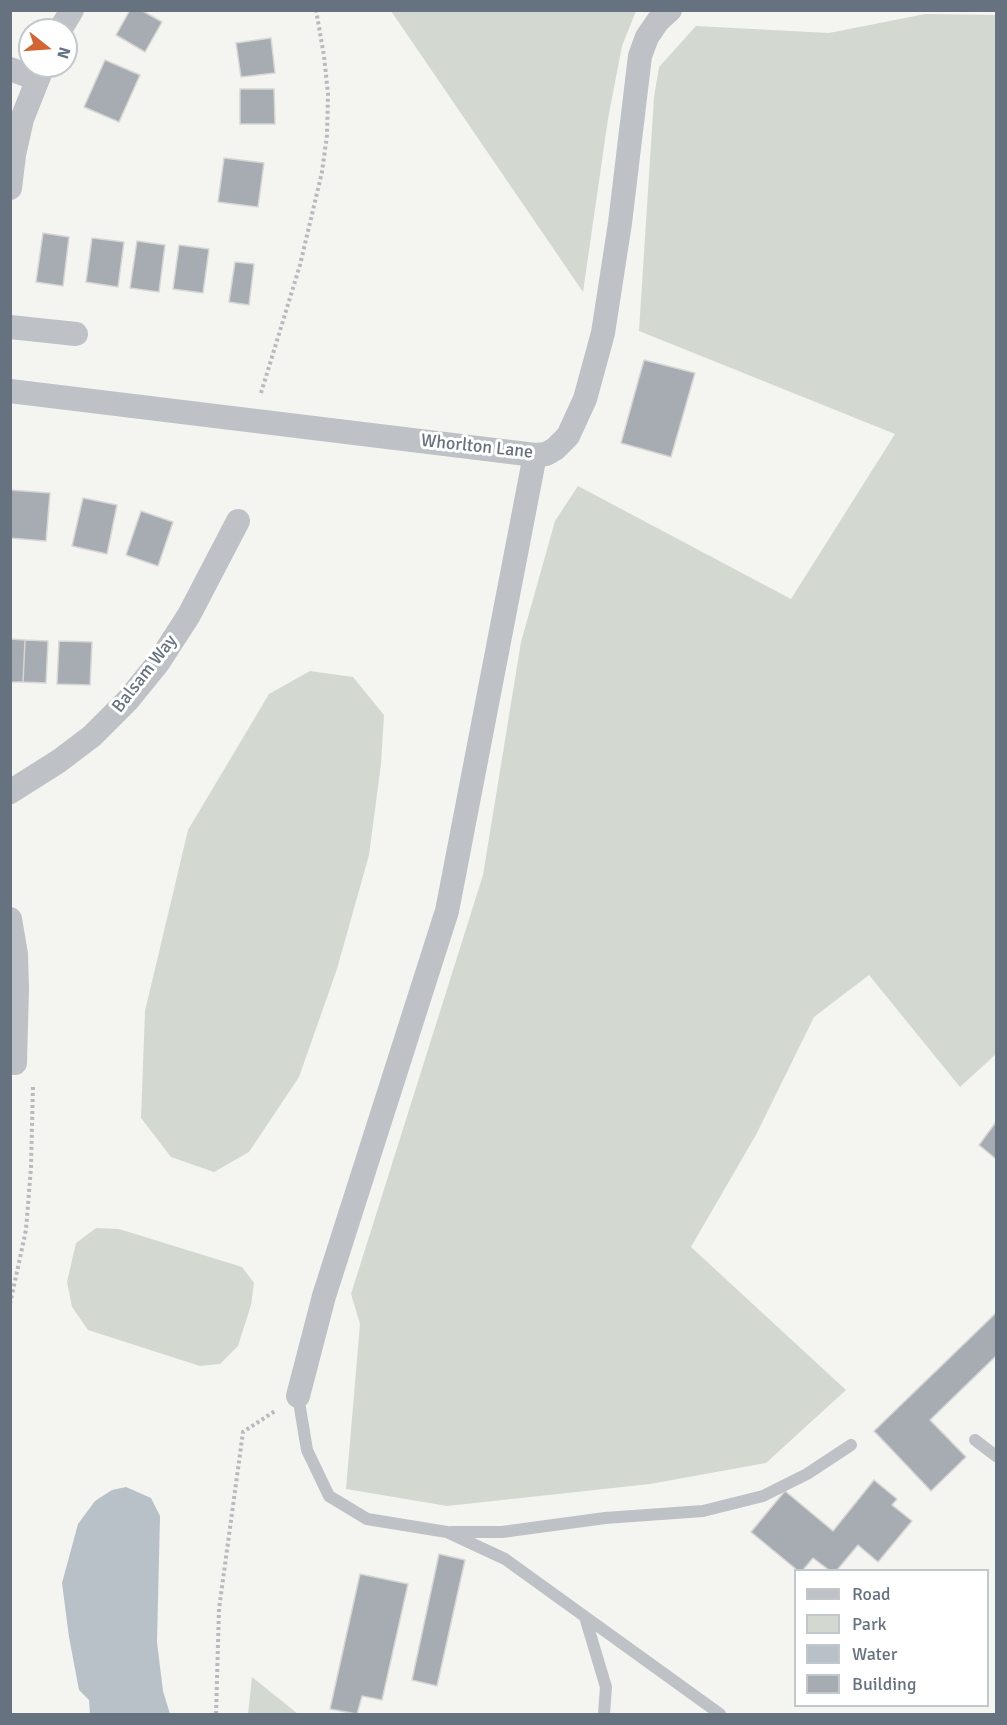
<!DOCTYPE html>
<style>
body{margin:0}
#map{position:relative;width:1007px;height:1725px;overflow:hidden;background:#f4f4f1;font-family:Signika,sans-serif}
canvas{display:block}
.frame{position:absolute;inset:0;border:12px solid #667280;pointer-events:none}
.legend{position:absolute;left:794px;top:1569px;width:195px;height:138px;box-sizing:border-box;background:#fff;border:2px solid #c2c7cc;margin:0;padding:8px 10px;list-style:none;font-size:18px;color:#667280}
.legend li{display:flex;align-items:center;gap:12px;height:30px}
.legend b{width:30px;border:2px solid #c2c7cc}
.north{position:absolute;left:18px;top:18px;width:60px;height:60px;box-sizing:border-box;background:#fff;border:2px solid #c2c7cc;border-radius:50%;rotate:107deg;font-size:16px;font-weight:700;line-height:24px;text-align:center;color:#667280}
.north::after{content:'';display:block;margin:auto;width:21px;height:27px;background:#d46532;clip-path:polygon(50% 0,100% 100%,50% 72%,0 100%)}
</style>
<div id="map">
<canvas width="1007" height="1725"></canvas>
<div class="frame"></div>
<ul class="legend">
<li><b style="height:8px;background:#bec1c5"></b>Road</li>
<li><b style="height:16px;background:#d3d9d1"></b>Park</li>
<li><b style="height:16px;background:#b8c1c7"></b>Water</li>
<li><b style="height:16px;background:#a6acb2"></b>Building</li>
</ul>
<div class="north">N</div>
</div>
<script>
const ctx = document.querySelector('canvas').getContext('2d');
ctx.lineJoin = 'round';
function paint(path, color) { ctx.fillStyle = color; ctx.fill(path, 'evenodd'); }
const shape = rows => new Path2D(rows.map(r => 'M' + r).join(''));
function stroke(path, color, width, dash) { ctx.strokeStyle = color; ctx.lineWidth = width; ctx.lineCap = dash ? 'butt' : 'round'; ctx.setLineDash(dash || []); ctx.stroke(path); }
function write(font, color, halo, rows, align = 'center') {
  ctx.font = font + ' Signika,sans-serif'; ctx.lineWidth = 6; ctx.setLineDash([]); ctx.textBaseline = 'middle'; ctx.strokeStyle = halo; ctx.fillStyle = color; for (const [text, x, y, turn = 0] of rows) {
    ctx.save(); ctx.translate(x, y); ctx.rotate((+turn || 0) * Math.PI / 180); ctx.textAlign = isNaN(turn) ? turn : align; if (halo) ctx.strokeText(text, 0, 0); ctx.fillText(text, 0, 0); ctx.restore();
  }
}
const green = shape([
 [391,11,636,11,622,46,608,119,583,292],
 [925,14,996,15,996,1054,960,1087,869,975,814,1017,757,1133,691,1247,846,1390,766,1463,650,1484,447,1506,346,1489,360,1324,351,1294,483,875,521,642,555,521,578,486,791,599,895,434,639,331,654,97,659,67,696,26,829,33],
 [310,671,353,677,384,715,381,764,369,855,337,969,299,1077,249,1152,214,1172,171,1157,141,1118,145,1011,188,830,269,694],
 [96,1228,119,1229,242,1267,254,1283,251,1305,238,1346,220,1364,200,1366,88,1330,72,1307,67,1282,76,1243],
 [252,1677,298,1714,248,1714]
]);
const water = shape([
 [126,1487,151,1498,160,1516,157,1642,163,1691,170,1714,90,1714,89,1700,79,1690,69,1637,62,1583,78,1524,95,1501,112,1490]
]);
const building = shape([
 [130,10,141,10,162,22,145,52,116,35,130,10],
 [271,38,275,73,241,77,236,43,271,38],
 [105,60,140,75,119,122,84,107,105,60],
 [240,89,274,89,275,124,240,124,240,89],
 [224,158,264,163,258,207,218,202,224,158],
 [43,233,69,237,63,286,36,282,43,233],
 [92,238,124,242,118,287,86,282,92,238],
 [137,241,165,245,159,292,130,288,137,241],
 [179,245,209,249,203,293,173,289,179,245],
 [235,262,254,264,249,305,229,302,235,262],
 [644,360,695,373,671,457,621,443,644,360],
 [10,490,50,493,46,541,10,538,10,490],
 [83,498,117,505,107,554,72,546,83,498],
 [141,511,173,522,158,566,126,555,141,511],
 [10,639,25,640,23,682,10,682,10,639],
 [25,640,48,641,46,683,23,682,25,640],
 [59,641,92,642,90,685,57,684,59,641],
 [996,1122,996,1159,979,1145,996,1122],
 [996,1313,996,1356,930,1420,966,1457,931,1491,874,1431,996,1313],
 [874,1480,897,1499,892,1505,912,1521,878,1562,858,1545,837,1570,829,1570,813,1558,803,1570,797,1570,751,1532,785,1491,833,1531,874,1480],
 [439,1554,465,1560,437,1686,412,1680,439,1554],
 [360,1574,408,1584,382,1700,362,1696,357,1714,330,1709,360,1574]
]);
const path = shape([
 [261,393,300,265,322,172,327,135,328,94,324,56,316,10],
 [10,1304,26,1230,31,1167,33,1084],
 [216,1714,219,1609,243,1432,275,1411]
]);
const lane = shape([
 [298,1396,307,1450,329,1496,367,1519,447,1532,505,1559,720,1714],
 [975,1440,996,1456],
 [451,1532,502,1532,605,1518,703,1511,763,1496,807,1474,851,1445],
 [585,1617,606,1687,604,1714]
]);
const street = shape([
 [60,30,72,10],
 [10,69,37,79],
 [10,188,14,155,22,119,43,66],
 [10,327,76,334],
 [10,391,535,455,546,454,555,449,568,436,585,399,603,333,620,223,640,56,647,37,658,21,670,10],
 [10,792,59,761,92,736,128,700,158,663,189,615,238,521],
 [10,919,16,954,17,988,15,1063],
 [298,1396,324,1296,447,911,535,455]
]);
const streetNames = [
 ["Whorlton Lane",477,447,6],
 ["Balsam Way",145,674,-52]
];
paint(green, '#d3d9d1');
paint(water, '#b8c1c7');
paint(building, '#a6acb2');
stroke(building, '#d6d6d4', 1.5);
stroke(path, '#b8babd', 4, [3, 3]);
stroke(lane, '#bec1c5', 12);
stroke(street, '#bec1c5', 24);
write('18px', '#667280', '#fff', streetNames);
</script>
